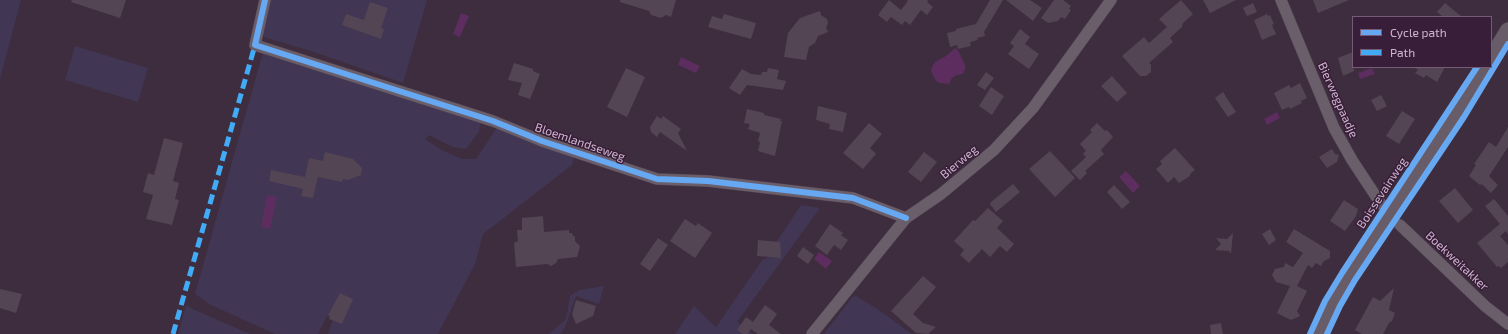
<!DOCTYPE html>
<style>
body{margin:0}
#map{position:relative;width:1508px;height:334px;overflow:hidden;background:#3e2d3e;font-family:"Exo 2",sans-serif}
canvas{display:block}
.legend{position:absolute;left:1352px;top:16px;width:140px;height:52px;box-sizing:border-box;background:#391e3a;border:1px solid #755b75;margin:0;padding:5px 7px;list-style:none;font-size:12px;color:#ceb7ce}
.legend li{display:flex;align-items:center;gap:8px;height:20px}
.legend b{width:20px;border:1px solid #755b75}
</style>
<div id="map">
<canvas width="1508" height="334"></canvas>
<ul class="legend">
<li><b style="height:5px;background:#66a8f1"></b>Cycle path</li>
<li><b style="height:5px;background:#42abf6"></b>Path</li>
</ul>
</div>
<script>
const ctx = document.querySelector('canvas').getContext('2d');
ctx.lineJoin = 'round';
function paint(path, color) { ctx.fillStyle = color; ctx.fill(path, 'evenodd'); }
const shape = rows => new Path2D(rows.map(r => 'M' + r).join(''));
function stroke(path, color, width, dash) { ctx.strokeStyle = color; ctx.lineWidth = width; ctx.lineCap = dash ? 'butt' : 'round'; ctx.setLineDash(dash || []); ctx.stroke(path); }
function write(font, color, halo, rows, align = 'center') {
  ctx.font = font + ' "Exo 2",sans-serif'; ctx.lineWidth = 3; ctx.setLineDash([]); ctx.textBaseline = 'middle'; ctx.strokeStyle = halo; ctx.fillStyle = color; for (const [text, x, y, turn = 0] of rows) {
    ctx.save(); ctx.translate(x, y); ctx.rotate((+turn || 0) * Math.PI / 180); ctx.textAlign = isNaN(turn) ? turn : align; if (halo) ctx.strokeText(text, 0, 0); ctx.fillText(text, 0, 0); ctx.restore();
  }
}
const green = shape([
 [0,0,21,0,0,79],
 [267,0,427,0,403,83,314,52,264,37,260,28],
 [75,46,148,68,138,102,65,80],
 [263,52,481,120,479,132,466,149,453,147,429,135,425,139,440,149,461,159,476,159,498,126,575,155,572,165,483,234,475,264,438,334,328,334,333,319,327,316,318,334,275,334,211,305,195,294],
 [801,205,820,208,737,322,753,334,675,334,694,306,716,327,763,259,770,257,771,250],
 [604,286,599,304,576,296,565,327,560,334,549,334,566,319,570,296,579,290],
 [854,295,876,308,912,334,824,334],
 [186,305,195,310,250,334,178,334]
]);
const water = shape([
 [461,13,469,16,460,37,453,34],
 [955,48,958,50,965,65,965,69,963,74,957,75,952,78,949,84,940,83,936,81,931,71,932,67,935,62,946,56],
 [681,57,700,66,696,73,678,65],
 [1372,68,1375,74,1360,79,1358,73],
 [1277,112,1280,118,1267,125,1264,119],
 [1126,171,1140,186,1133,193,1119,177],
 [267,195,277,197,270,229,261,227],
 [819,252,832,261,826,269,814,259]
]);
const building = shape([
 [72,0,126,0,120,18,71,2],
 [620,0,676,0,671,17,666,15,661,18,651,15,649,11,620,2],
 [889,0,901,10,908,1,907,0,928,0,927,2,933,7,927,15,921,10,910,25,905,21,902,25,891,17,887,22,878,15],
 [990,0,1003,0,984,32,985,36,977,38,978,40,970,42,971,46,958,49,957,45,950,47,947,33,956,31,956,29,976,24],
 [1006,0,1030,0,1042,8,1033,21],
 [1054,0,1063,0,1071,6,1069,9,1071,10,1065,19,1061,17,1058,21,1048,23,1041,18],
 [1181,0,1193,14,1183,23,1182,27,1170,38,1173,42,1149,63,1151,65,1151,72,1146,76,1140,76,1122,56,1144,37,1149,43,1167,27,1159,19],
 [1203,0,1236,0,1210,13],
 [1313,0,1349,0,1318,13],
 [370,2,388,8,381,28,384,29,381,39,342,25,346,14,364,20],
 [1253,3,1257,12,1247,16,1243,8],
 [1445,3,1462,17,1443,17,1437,12],
 [820,11,821,15,827,19,828,23,826,28,828,32,818,36,815,43,809,47,806,60,784,57,788,33,800,18],
 [724,14,756,23,751,39,708,27,712,16,722,19],
 [1267,14,1268,16,1270,15,1274,24,1272,25,1276,34,1262,40,1254,20],
 [1020,29,1030,37,1025,44,1039,54,1029,69,1008,54,1014,46,1010,43],
 [1353,52,1354,71,1343,76,1338,58],
 [514,63,533,69,533,71,540,74,530,99,518,95,522,83,508,80],
 [1413,67,1445,67,1437,82,1426,75,1424,78,1415,73,1418,70],
 [626,68,645,77,627,117,607,107],
 [768,68,779,70,777,79,786,81,783,90,747,85,740,95,729,88,742,69,751,74,761,75,762,72,767,72],
 [986,72,994,78,985,90,977,85],
 [1112,76,1127,93,1117,102,1101,86],
 [1300,83,1307,98,1301,101,1302,103,1290,109,1289,107,1282,110,1274,93,1289,85,1291,88],
 [991,87,1004,96,992,115,979,106],
 [1223,92,1236,112,1228,117,1215,98],
 [1381,95,1387,106,1377,111,1371,100],
 [818,106,847,113,843,132,829,129,830,124,816,120],
 [747,109,764,113,764,115,781,119,780,121,782,121,775,156,758,151,760,142,758,141,760,133,748,129,750,124,744,123],
 [1402,111,1415,119,1399,144,1386,136],
 [657,116,661,119,663,116,681,129,678,133,687,151,660,132,657,137,651,132,650,127],
 [869,123,882,134,870,148,876,154,863,169,843,153],
 [1097,123,1105,131,1107,130,1113,137,1101,150,1104,154,1085,171,1087,173,1080,180,1071,171,1086,157,1083,154,1086,151,1080,144,1092,132,1090,130],
 [1508,127,1508,147,1489,176,1498,185,1491,193,1482,184,1480,185,1469,176,1476,165,1474,164,1489,142,1496,147],
 [164,138,183,143,173,181,179,183,175,199,179,200,172,225,146,219,153,195,143,192,148,173,154,175],
 [1175,148,1195,170,1190,174,1190,176,1179,183,1174,177,1168,183,1156,169,1162,164,1160,161],
 [1332,149,1335,154,1339,155,1337,162,1327,168,1319,157],
 [1050,151,1075,178,1055,197,1029,169],
 [325,152,353,159,362,168,361,175,348,180,343,179,342,182,318,177,313,198,301,196,303,189,269,181,271,170,305,177,309,158,323,161],
 [924,152,937,162,921,182,908,172],
 [1013,184,1020,192,996,212,990,204,991,202],
 [1114,185,1130,202,1122,209,1107,192],
 [1455,188,1473,210,1458,223,1439,201],
 [1494,199,1508,216,1508,234,1506,231,1500,236,1508,245,1508,262,1501,268,1499,266,1497,267,1477,243,1500,224,1485,206],
 [1344,200,1358,209,1356,216,1345,231,1330,221],
 [988,208,1003,221,997,228,1014,244,1007,252,1000,246,990,257,982,249,969,263,960,255,964,250,954,241,973,220,975,221],
 [543,216,544,232,569,230,569,233,572,233,573,236,575,236,575,241,580,246,577,257,558,259,556,263,551,266,547,264,516,267,514,243,518,241,517,230,522,230,522,218],
 [685,219,696,226,698,223,712,233,695,258,670,241],
 [830,224,843,233,841,235,848,240,841,250,834,245,827,255,815,246],
 [1270,229,1276,240,1269,245,1262,234],
 [1294,229,1330,251,1330,258,1324,261,1321,266,1316,263,1312,268,1308,265,1297,286,1307,291,1297,311,1300,316,1291,320,1277,313,1290,286,1276,282,1272,275,1275,269,1284,267,1285,263,1293,267,1303,253,1286,242],
 [1233,233,1231,254,1229,251,1215,250,1221,244,1216,238,1227,239],
 [658,238,668,245,650,271,640,264],
 [758,240,780,242,781,258,757,256],
 [803,247,814,255,808,264,797,256],
 [923,276,936,287,913,314,923,323,936,327,928,334,916,333,891,311],
 [1394,288,1389,310,1395,313,1392,321,1389,323,1383,334,1362,334,1355,330,1373,297,1380,301],
 [0,289,22,294,16,313,0,308],
 [340,293,353,299,342,324,329,319,330,316,328,315],
 [576,300,596,306,593,316,576,324,572,314],
 [765,305,777,314,769,325,781,334,758,334,751,329,748,334,743,334,737,330,746,317,753,322],
 [1221,323,1223,334,1211,334,1210,325]
]);
const minor = shape([
 [265,0,255,45,493,121,542,141,657,179,708,181,853,198,906,218],
 [1281,0,1334,128,1352,160,1381,204],
 [1400,225,1485,306,1508,324],
 [812,334,906,218,941,194,994,150,1033,108,1111,0]
]);
const secondary = shape([
 [1491,58,1508,30],
 [1319,334,1328,313,1354,269,1458,113,1486,67]
]);
const quiet = shape([
 [173,334,255,45]
]);
const cycleway = shape([
 [265,0,255,45,493,121,542,141,657,179,708,181,853,198,906,218],
 [1310,334,1325,301,1342,273,1477,67],
 [1327,334,1340,306,1355,280,1464,117,1508,44]
]);
const streetNames = [
 ["Bierwegpaadje",1338,100,66],
 ["Bloemlandseweg",580,142,19],
 ["Bierweg",959,162,-40],
 ["Boissevainweg",1382,193,-57],
 ["Boekweitakker",1457,261,43]
];
paint(green, '#413653');
paint(water, '#5c2d5e');
paint(building, '#534553');
stroke(minor, '#564957', 12);
stroke(secondary, '#564957', 16);
stroke(minor, '#6b5e6b', 11);
stroke(secondary, '#695c69', 15);
stroke(quiet, '#42abf6', 5, [10, 5]);
stroke(cycleway, '#66a8f1', 6);
write('12px', '#ceb7ce', '#391e3a', streetNames);
</script>
